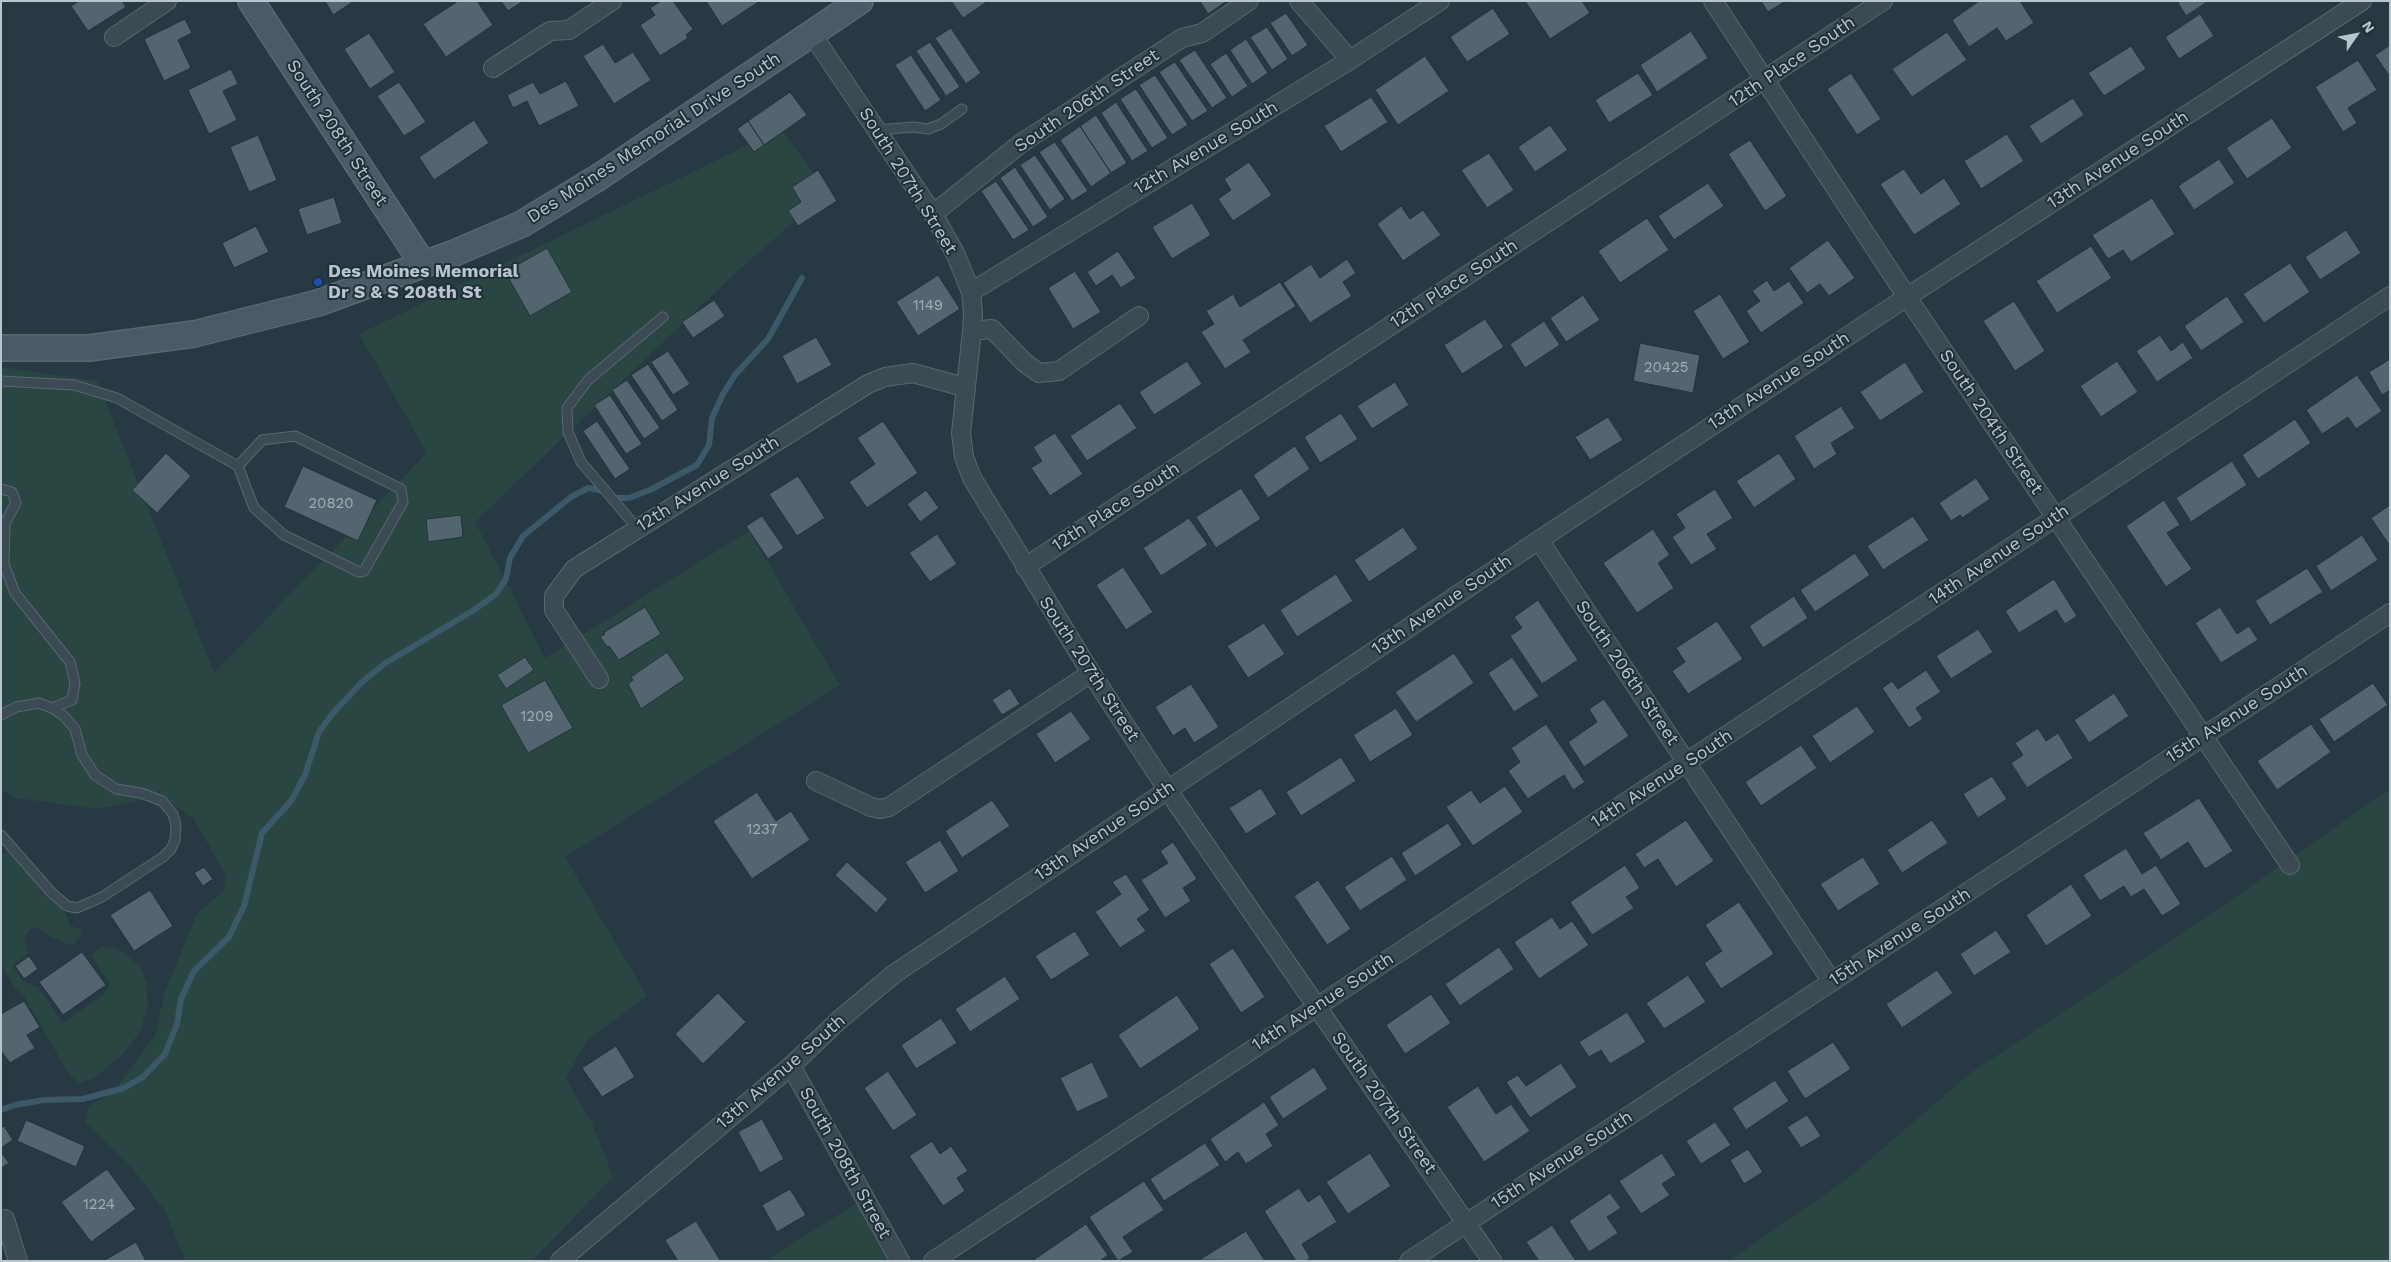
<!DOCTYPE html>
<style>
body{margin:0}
#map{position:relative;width:2391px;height:1262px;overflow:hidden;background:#273943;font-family:"Work Sans",sans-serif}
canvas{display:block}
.frame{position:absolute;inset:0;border:2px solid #b9c5cd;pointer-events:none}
.north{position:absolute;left:2331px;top:10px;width:50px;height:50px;-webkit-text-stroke:4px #202f38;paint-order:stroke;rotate:57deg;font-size:14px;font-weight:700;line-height:20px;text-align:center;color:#b9c5cd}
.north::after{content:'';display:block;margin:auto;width:18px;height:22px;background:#b9c5cd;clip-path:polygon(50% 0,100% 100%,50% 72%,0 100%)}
</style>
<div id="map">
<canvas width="2391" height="1262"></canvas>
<div class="frame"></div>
<div class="north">N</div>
</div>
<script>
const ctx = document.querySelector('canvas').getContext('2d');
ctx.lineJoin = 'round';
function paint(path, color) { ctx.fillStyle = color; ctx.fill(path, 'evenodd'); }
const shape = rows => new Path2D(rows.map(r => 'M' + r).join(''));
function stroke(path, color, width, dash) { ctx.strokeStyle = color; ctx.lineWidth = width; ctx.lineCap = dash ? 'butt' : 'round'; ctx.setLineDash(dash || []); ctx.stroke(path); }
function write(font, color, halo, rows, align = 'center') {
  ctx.font = font + ' "Work Sans",sans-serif'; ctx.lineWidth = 4; ctx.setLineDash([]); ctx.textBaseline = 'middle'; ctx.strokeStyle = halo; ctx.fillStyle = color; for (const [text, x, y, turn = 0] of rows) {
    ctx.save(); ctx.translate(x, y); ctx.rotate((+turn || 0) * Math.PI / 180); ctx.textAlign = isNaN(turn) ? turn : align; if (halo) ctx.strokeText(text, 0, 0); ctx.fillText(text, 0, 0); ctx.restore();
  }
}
const green = shape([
 [781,129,828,192,730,278,475,522,545,658,749,531,840,685,565,857,647,996,586,1041,566,1079,592,1123,613,1177,532,1261,186,1261,165,1211,130,1165,86,1123,88,1107,114,1091,155,1035,165,991,198,912,224,891,226,875,193,818,162,796,96,809,17,798,1,790,1,367,97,381,214,673,427,453,359,334],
 [2390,789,2390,1261,1729,1261,1847,1179,1972,1072,2220,908],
 [9,852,17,858,29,874,63,908,70,925,79,929,82,934,73,946,51,937,35,927,28,931,24,939,28,953,12,966,23,981,38,987,63,1023,103,995,110,985,91,956,101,947,117,948,140,966,147,984,148,1004,141,1030,124,1053,94,1078,78,1084,64,1066,24,996,15,988,1,965,1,855],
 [863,1199,900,1261,765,1261]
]);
const stream = shape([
 [1,1110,15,1105,44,1100,83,1099,124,1088,143,1077,165,1054,177,1024,181,999,194,971,229,937,244,906,262,833,291,801,305,775,319,732,333,713,361,683,384,664,474,610,496,594,506,579,510,558,523,536,571,497,588,488,605,491,616,498,629,498,650,490,697,465,709,445,712,418,723,394,735,375,768,339,802,278]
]);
const building = shape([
 [79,1,122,1,126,7,88,31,71,6,79,1],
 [325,1,354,1,333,15,325,1],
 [458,1,477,1,493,25,446,57,423,24,458,1],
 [501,1,523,1,508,11,501,1],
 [661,1,673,1,693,29,686,35,688,38,660,56,640,25,655,15,650,8,661,1],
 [706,1,760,1,722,26,706,1],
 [951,1,988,1,963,18,951,1],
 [1200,1,1227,1,1208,14,1200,1],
 [1525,1,1582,1,1590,13,1550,39,1525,1],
 [1761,1,1786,1,1768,12,1761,1],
 [1979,1,2020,1,2034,23,2006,41,1997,28,1969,47,1952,20,1979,1],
 [2177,1,2206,1,2207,2,2186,16,2177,1],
 [1493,8,1510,34,1467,62,1450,37,1493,8],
 [1286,13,1308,45,1292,56,1270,23,1286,13],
 [2200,14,2214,36,2179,59,2165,37,2200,14],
 [185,19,192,33,178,40,191,68,164,81,144,39,185,19],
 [1267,27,1288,59,1272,70,1250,37,1267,27],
 [951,28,981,73,966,84,935,38,951,28],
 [1691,31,1708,58,1657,92,1640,65,1691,31],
 [1947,32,1967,60,1912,97,1892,69,1947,32],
 [369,33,395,72,370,89,344,49,369,33],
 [1246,39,1268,73,1252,84,1230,50,1246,39],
 [930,42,960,87,946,96,916,51,930,42],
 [603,44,615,63,633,52,651,80,614,104,583,56,603,44],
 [2390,45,2390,77,2375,55,2390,45],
 [2131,46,2146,69,2104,96,2088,73,2131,46],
 [1195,50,1227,98,1212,108,1179,60,1195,50],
 [1226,53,1248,86,1232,97,1210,64,1226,53],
 [911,55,941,100,925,111,895,65,911,55],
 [1425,56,1449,91,1398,125,1375,90,1425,56],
 [2358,60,2377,90,2348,108,2357,123,2343,132,2315,87,2358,60],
 [1175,62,1208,111,1192,121,1159,72,1175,62],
 [231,69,238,84,223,91,237,120,209,134,188,90,231,69],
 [1638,73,1653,95,1609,123,1595,100,1638,73],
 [1851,73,1881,119,1857,135,1827,89,1851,73],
 [1155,75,1188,125,1172,135,1139,85,1155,75],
 [566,81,579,106,539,126,527,101,513,108,507,95,533,82,540,94,566,81],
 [399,82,426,122,404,136,377,96,399,82],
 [1136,89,1168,138,1152,148,1120,99,1136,89],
 [790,92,807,115,764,145,748,121,790,92],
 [1371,97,1388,122,1341,152,1324,126,1371,97],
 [2073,98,2084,115,2041,144,2029,126,2073,98],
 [1116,102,1148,151,1132,161,1101,113,1116,102],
 [1096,115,1127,163,1111,173,1080,126,1096,115],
 [2272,118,2292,148,2247,179,2226,148,2272,118],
 [474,120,489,143,434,180,419,157,474,120],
 [748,121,764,145,754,152,737,129,748,121],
 [1550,125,1568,150,1535,172,1518,147,1550,125],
 [1080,126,1111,173,1091,187,1060,140,1080,126],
 [2007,134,2024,161,1981,189,1964,161,2007,134],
 [258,135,277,180,249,192,230,147,258,135],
 [1750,140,1787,196,1765,211,1728,154,1750,140],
 [1055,142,1088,191,1072,201,1039,152,1055,142],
 [1489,153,1514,190,1487,208,1461,170,1489,153],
 [1035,155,1065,199,1050,210,1020,165,1035,155],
 [2219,159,2235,183,2194,210,2178,186,2219,159],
 [1249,162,1272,195,1233,221,1218,199,1231,190,1224,179,1249,162],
 [1015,167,1048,217,1033,227,1000,178,1015,167],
 [1904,169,1921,194,1944,178,1961,204,1914,235,1880,184,1904,169],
 [818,170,837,201,798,226,788,211,801,202,792,187,818,170],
 [996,181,1029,230,1013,240,981,191,996,181],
 [1708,183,1724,206,1674,240,1658,216,1708,183],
 [334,197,342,223,307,235,298,209,334,197],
 [2152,198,2175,234,2131,262,2123,250,2108,259,2092,235,2152,198],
 [1192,203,1211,235,1172,259,1152,227,1192,203],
 [1401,206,1410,219,1423,210,1441,235,1403,261,1377,224,1401,206],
 [1647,218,1669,250,1620,283,1598,251,1647,218],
 [256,226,269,252,234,268,222,243,256,226],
 [2346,230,2361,253,2320,280,2305,257,2346,230],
 [1828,240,1855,278,1829,296,1820,284,1807,293,1789,268,1828,240],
 [2091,246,2112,278,2057,313,2036,281,2091,246],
 [547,248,572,292,530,316,505,272,547,248],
 [1118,251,1136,278,1121,288,1112,275,1096,286,1087,272,1118,251],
 [1347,259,1356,273,1343,282,1352,296,1310,323,1283,283,1311,264,1320,278,1347,259],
 [2290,263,2310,292,2264,323,2243,294,2290,263],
 [1075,271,1101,312,1073,329,1048,288,1075,271],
 [938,275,960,309,918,336,896,302,938,275],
 [1767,280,1774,291,1789,281,1804,303,1761,333,1746,311,1760,301,1752,291,1767,280],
 [1280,282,1296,306,1243,340,1251,352,1225,369,1201,332,1214,324,1206,311,1233,294,1240,307,1280,282],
 [1720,294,1750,342,1723,359,1693,311,1720,294],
 [1583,295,1600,320,1566,342,1550,318,1583,295],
 [2227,296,2244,322,2201,351,2184,326,2227,296],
 [714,300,725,316,693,338,682,322,714,300],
 [2014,301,2045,351,2015,371,1983,321,2014,301],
 [1485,319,1504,347,1462,374,1444,345,1485,319],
 [1544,321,1560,345,1525,368,1510,344,1544,321],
 [2160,335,2171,351,2183,342,2193,358,2157,382,2136,351,2160,335],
 [816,337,832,365,797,384,782,356,816,337],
 [1640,343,1700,355,1693,393,1633,381,1640,343],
 [668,351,690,384,673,395,651,362,668,351],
 [2390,359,2390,390,2382,395,2369,372,2390,359],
 [1187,361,1202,384,1154,415,1139,392,1187,361],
 [2117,361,2138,392,2101,417,2080,386,2117,361],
 [1905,362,1924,392,1880,421,1860,392,1905,362],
 [648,364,678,410,662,421,631,375,648,364],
 [2357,375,2382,411,2356,429,2348,417,2322,434,2306,410,2357,375],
 [627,380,660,428,644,439,612,390,627,380],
 [1395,382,1409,405,1372,429,1357,406,1395,382],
 [610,395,642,444,626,454,594,405,610,395],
 [1120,403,1137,428,1087,461,1070,436,1120,403],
 [1841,406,1855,428,1831,443,1837,454,1814,469,1794,436,1841,406],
 [1341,413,1358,439,1320,463,1304,437,1341,413],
 [1608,417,1623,440,1590,460,1575,437,1608,417],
 [2295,419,2311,443,2258,479,2242,455,2295,419],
 [597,421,630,469,615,479,583,431,597,421],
 [883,421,918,473,867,508,849,482,875,464,857,438,883,421],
 [1055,433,1083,474,1050,496,1031,468,1042,461,1033,447,1055,433],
 [1295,446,1310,469,1268,498,1253,475,1295,446],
 [166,453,191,476,157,513,132,490,166,453],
 [1779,453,1796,479,1754,508,1736,481,1779,453],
 [2232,461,2247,485,2191,522,2176,498,2232,461],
 [303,466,377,500,358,541,284,507,303,466],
 [798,476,825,518,797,536,769,494,798,476],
 [1976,478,1990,499,1962,518,1960,515,1951,521,1939,503,1976,478],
 [1241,488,1261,519,1216,548,1196,517,1241,488],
 [1715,489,1733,518,1707,534,1717,549,1691,565,1672,537,1685,528,1676,514,1715,489],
 [926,490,939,508,920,522,907,504,926,490],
 [2164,500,2180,525,2167,533,2192,569,2166,587,2126,526,2164,500],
 [2390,505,2390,546,2371,518,2390,505],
 [461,515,463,537,428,542,426,519,461,515],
 [762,516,784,548,768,559,746,526,762,516],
 [1913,516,1929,540,1883,570,1867,546,1913,516],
 [1189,518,1208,545,1161,576,1143,548,1189,518],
 [1403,527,1418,549,1369,582,1354,560,1403,527],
 [1653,529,1670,555,1658,563,1674,588,1637,613,1603,563,1653,529],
 [937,534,957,564,930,582,909,553,937,534],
 [2362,535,2378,560,2331,591,2316,566,2362,535],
 [1855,553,1870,575,1815,612,1800,590,1855,553],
 [1123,567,1153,612,1126,630,1096,585,1123,567],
 [2307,568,2323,592,2270,625,2255,601,2307,568],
 [1336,574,1353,601,1297,637,1280,610,1336,574],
 [2054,579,2077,616,2065,624,2056,610,2019,633,2005,611,2054,579],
 [1794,596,1808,618,1763,648,1749,626,1794,596],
 [1538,600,1578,660,1542,684,1510,636,1522,628,1514,617,1538,600],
 [645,607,661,634,619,660,609,646,607,647,600,637,605,634,603,633,645,607],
 [2220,607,2237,634,2249,626,2258,640,2221,663,2195,623,2220,607],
 [1717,621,1743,659,1688,694,1672,671,1685,662,1676,648,1717,621],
 [1264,623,1285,654,1248,678,1227,646,1264,623],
 [1978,629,1993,652,1951,679,1936,656,1978,629],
 [667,652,685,679,641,709,628,684,633,680,631,677,667,652],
 [1454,653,1474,683,1416,722,1395,692,1454,653],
 [525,657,534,670,506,689,497,675,525,657],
 [1512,657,1539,696,1514,712,1488,673,1512,657],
 [1926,670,1941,692,1916,708,1923,719,1909,728,1882,688,1892,681,1898,689,1926,670],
 [545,680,573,728,528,753,501,705,545,680],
 [2373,683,2388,705,2334,742,2319,719,2373,683],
 [1191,684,1219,727,1194,743,1185,728,1173,736,1155,707,1191,684],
 [1010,688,1020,704,1002,715,992,700,1010,688],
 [2114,693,2129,716,2089,743,2074,720,2114,693],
 [1604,699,1629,736,1584,767,1568,742,1597,722,1589,709,1604,699],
 [1857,706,1875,732,1830,763,1812,736,1857,706],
 [1396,708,1413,735,1370,762,1353,735,1396,708],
 [1071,711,1091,739,1055,763,1036,734,1071,711],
 [1546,724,1585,782,1573,790,1564,775,1528,799,1508,771,1520,762,1511,748,1546,724],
 [2311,724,2331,752,2277,790,2257,761,2311,724],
 [2038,728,2046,741,2058,733,2073,758,2027,788,2011,763,2023,755,2015,743,2038,728],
 [1801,745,1817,768,1761,806,1745,782,1801,745],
 [1341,757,1356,781,1301,816,1286,792,1341,757],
 [1992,776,2007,799,1978,818,1963,794,1992,776],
 [1505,786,1523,812,1473,846,1446,807,1471,790,1480,803,1505,786],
 [1261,788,1277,814,1246,834,1229,808,1261,788],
 [757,792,776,821,791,811,810,840,752,879,713,821,757,792],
 [2199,798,2233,851,2205,869,2188,842,2161,860,2143,833,2199,798],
 [992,800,1010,826,962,858,945,831,992,800],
 [1686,820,1714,861,1676,887,1658,859,1644,868,1635,854,1686,820],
 [1932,820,1948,843,1902,873,1887,850,1932,820],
 [1448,823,1462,845,1415,876,1401,853,1448,823],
 [940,840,959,871,925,893,905,862,940,840],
 [1173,842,1197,879,1183,888,1191,901,1165,918,1141,880,1168,863,1160,851,1173,842],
 [2126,848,2142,874,2156,865,2181,904,2162,916,2144,889,2131,897,2124,886,2100,901,2083,875,2126,848],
 [1392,856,1407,880,1360,911,1344,887,1392,856],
 [1863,857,1880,884,1838,911,1820,884,1863,857],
 [847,862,888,899,876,913,835,875,847,862],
 [1625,865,1640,888,1626,897,1634,908,1592,935,1570,902,1625,865],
 [204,867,213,879,203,886,194,873,204,867],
 [1126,874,1150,910,1137,919,1146,931,1120,948,1095,912,1121,894,1112,882,1126,874],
 [1318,880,1351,929,1327,945,1294,896,1318,880],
 [2071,884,2092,916,2046,946,2026,915,2071,884],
 [150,890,173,926,134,951,110,915,150,890],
 [1739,902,1774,954,1721,989,1704,963,1722,951,1705,925,1739,902],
 [1552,917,1560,929,1572,921,1589,945,1539,979,1514,942,1552,917],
 [1996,930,2011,952,1974,976,1960,954,1996,930],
 [1075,931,1090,955,1051,980,1035,956,1075,931],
 [1499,947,1514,969,1460,1006,1445,984,1499,947],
 [1233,948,1265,997,1241,1013,1209,964,1233,948],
 [82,952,106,985,63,1015,39,982,82,952],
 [29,956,38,969,24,979,15,966,29,956],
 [1937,970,1953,993,1902,1028,1886,1004,1937,970],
 [1688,975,1706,1002,1664,1029,1646,1003,1688,975],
 [1005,976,1020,999,970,1032,955,1009,1005,976],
 [718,993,746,1022,703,1064,675,1034,718,993],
 [1431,994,1451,1023,1405,1054,1386,1025,1431,994],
 [1177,995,1200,1029,1140,1069,1118,1035,1177,995],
 [24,1001,40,1027,27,1035,35,1048,10,1063,1,1051,1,1014,24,1001],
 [1627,1012,1646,1042,1610,1064,1601,1050,1589,1057,1579,1042,1627,1012],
 [941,1018,957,1043,916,1069,901,1045,941,1018],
 [1833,1042,1851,1069,1805,1099,1787,1071,1833,1042],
 [616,1046,635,1077,602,1097,582,1068,616,1046],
 [1092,1062,1109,1097,1077,1112,1060,1078,1092,1062],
 [1561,1063,1577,1087,1530,1118,1506,1082,1518,1075,1526,1086,1561,1063],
 [1314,1067,1328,1089,1283,1119,1269,1097,1314,1067],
 [888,1071,917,1115,893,1131,864,1088,888,1071],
 [1775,1080,1789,1101,1746,1130,1732,1108,1775,1080],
 [1478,1086,1496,1114,1511,1104,1530,1131,1484,1162,1447,1107,1478,1086],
 [1264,1102,1279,1125,1266,1134,1273,1146,1246,1164,1238,1152,1225,1162,1210,1139,1264,1102],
 [1807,1115,1821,1136,1801,1148,1787,1127,1807,1115],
 [762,1119,784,1159,760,1173,738,1132,762,1119],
 [26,1120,85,1146,76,1167,17,1141,26,1120],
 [1715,1122,1731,1145,1701,1164,1686,1141,1715,1122],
 [4,1126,13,1140,1,1148,1,1128,4,1126],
 [932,1141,940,1154,951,1146,968,1171,957,1178,965,1191,943,1206,909,1156,932,1141],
 [1205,1143,1220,1165,1164,1201,1150,1179,1205,1143],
 [1748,1149,1763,1172,1744,1184,1730,1160,1748,1149],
 [1,1152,9,1163,1,1168,1,1152],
 [1370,1153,1391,1186,1348,1214,1326,1182,1370,1153],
 [1662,1153,1676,1175,1662,1184,1670,1195,1641,1214,1619,1181,1662,1153],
 [107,1169,136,1209,91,1242,61,1202,107,1169],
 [1144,1181,1164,1210,1123,1237,1133,1252,1118,1261,1089,1217,1144,1181],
 [1299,1188,1308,1202,1320,1194,1337,1222,1302,1244,1310,1258,1306,1261,1296,1261,1264,1211,1299,1188],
 [790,1189,806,1215,777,1232,762,1205,790,1189],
 [1610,1193,1621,1208,1607,1217,1618,1233,1589,1252,1569,1221,1610,1193],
 [696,1221,720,1260,719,1261,678,1261,665,1240,696,1221],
 [1086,1224,1108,1255,1100,1261,1032,1261,1086,1224],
 [1552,1225,1576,1261,1539,1261,1526,1242,1552,1225],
 [1246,1231,1265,1261,1199,1260,1246,1231],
 [136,1242,146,1261,106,1261,105,1260,136,1242]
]);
const lane = shape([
 [878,130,913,127,928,129,941,124,962,109],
 [1,381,74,385,117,398,238,466,254,508,284,535,359,572,364,571,403,502,401,489,295,436,262,440,238,466],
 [1,489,12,492,16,503,5,523,4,564,15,593,70,662,75,683,72,700,52,708],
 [638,529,581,462,568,432,567,408,588,380,663,317],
 [1,715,16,707,39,703,52,708,63,715,75,729,82,755,95,775,116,789,141,793,162,801,173,814,176,825,175,840,171,849,163,857,102,897,77,908,67,906,51,892,1,835]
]);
const street = shape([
 [1299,1,1350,60],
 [1713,1,1907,297,2290,865],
 [812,34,933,214,955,253,971,292,973,313,972,331,961,433,964,457,972,478,1091,673,1167,789,1492,1261],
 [114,37,167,1],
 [493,68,550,31,569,30,612,1],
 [933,214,1020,144,1182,38,1202,33,1249,1],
 [971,292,1350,60,1440,1],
 [972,331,992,329,1025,363,1039,373,1059,371,1139,316],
 [1539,540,1832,982],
 [1025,567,1883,1],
 [599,679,554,610,554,596,574,569,868,384,885,377,913,373,964,387],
 [816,781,871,807,880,809,889,807,1091,673],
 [791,1066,900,1261],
 [5,1219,18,1261],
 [560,1261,791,1066,838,1021,894,974,1539,540,1907,297,2362,1],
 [933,1261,2390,296],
 [1409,1261,2390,613]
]);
const secondary = shape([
 [251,1,423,264],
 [1,348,89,348,194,334,318,303,452,254,522,224,599,177,860,1]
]);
const markers = [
 [318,282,5,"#1a4fb4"]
];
const numberNames = [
 ["1149",928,306],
 ["20425",1666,368],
 ["20820",331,504],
 ["1209",537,717],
 ["1237",762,830],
 ["1224",99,1205]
];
const streetNames = [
 ["12th Place South",1792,62,-34],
 ["South 206th Street",1087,101,-34],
 ["South 208th Street",337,133,57],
 ["Des Moines Memorial Drive South",654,138,-33],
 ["12th Avenue South",1206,148,-31],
 ["13th Avenue South",2118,160,-33],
 ["South 207th Street",908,181,58],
 ["12th Place South",1454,284,-33],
 ["13th Avenue South",1779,381,-33],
 ["South 204th Street",1991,422,56],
 ["12th Avenue South",708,484,-32],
 ["12th Place South",1116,507,-33],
 ["14th Avenue South",1999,555,-34],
 ["13th Avenue South",1442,605,-34],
 ["South 207th Street",1089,669,57],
 ["South 206th Street",1627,673,56],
 ["15th Avenue South",2237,714,-33],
 ["14th Avenue South",1662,779,-33],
 ["13th Avenue South",1105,831,-34],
 ["15th Avenue South",1900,937,-33],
 ["14th Avenue South",1323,1002,-33],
 ["13th Avenue South",781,1072,-41],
 ["South 207th Street",1384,1103,55],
 ["15th Avenue South",1562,1160,-33],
 ["South 208th Street",845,1163,61]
];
const poiNames = [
 ["Des Moines Memorial",328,272],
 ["Dr S & S 208th St",328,293]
];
paint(green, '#2a4643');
stroke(stream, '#3c596a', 6);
paint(building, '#536670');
stroke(building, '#22313a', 1);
stroke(lane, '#5a6870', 11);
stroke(street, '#5a6870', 20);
stroke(secondary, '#5a6870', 28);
stroke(lane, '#3c4a53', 9);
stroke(street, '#3c4a53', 18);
stroke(secondary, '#4a5a66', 25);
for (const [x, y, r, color] of markers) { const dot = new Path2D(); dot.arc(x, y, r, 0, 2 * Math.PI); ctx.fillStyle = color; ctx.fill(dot); stroke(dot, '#202f38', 2); }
write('15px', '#a0adb6', null, numberNames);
write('18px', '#b9c5cd', '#202f38', streetNames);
write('bold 18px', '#b9c5cd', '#202f38', poiNames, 'left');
</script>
